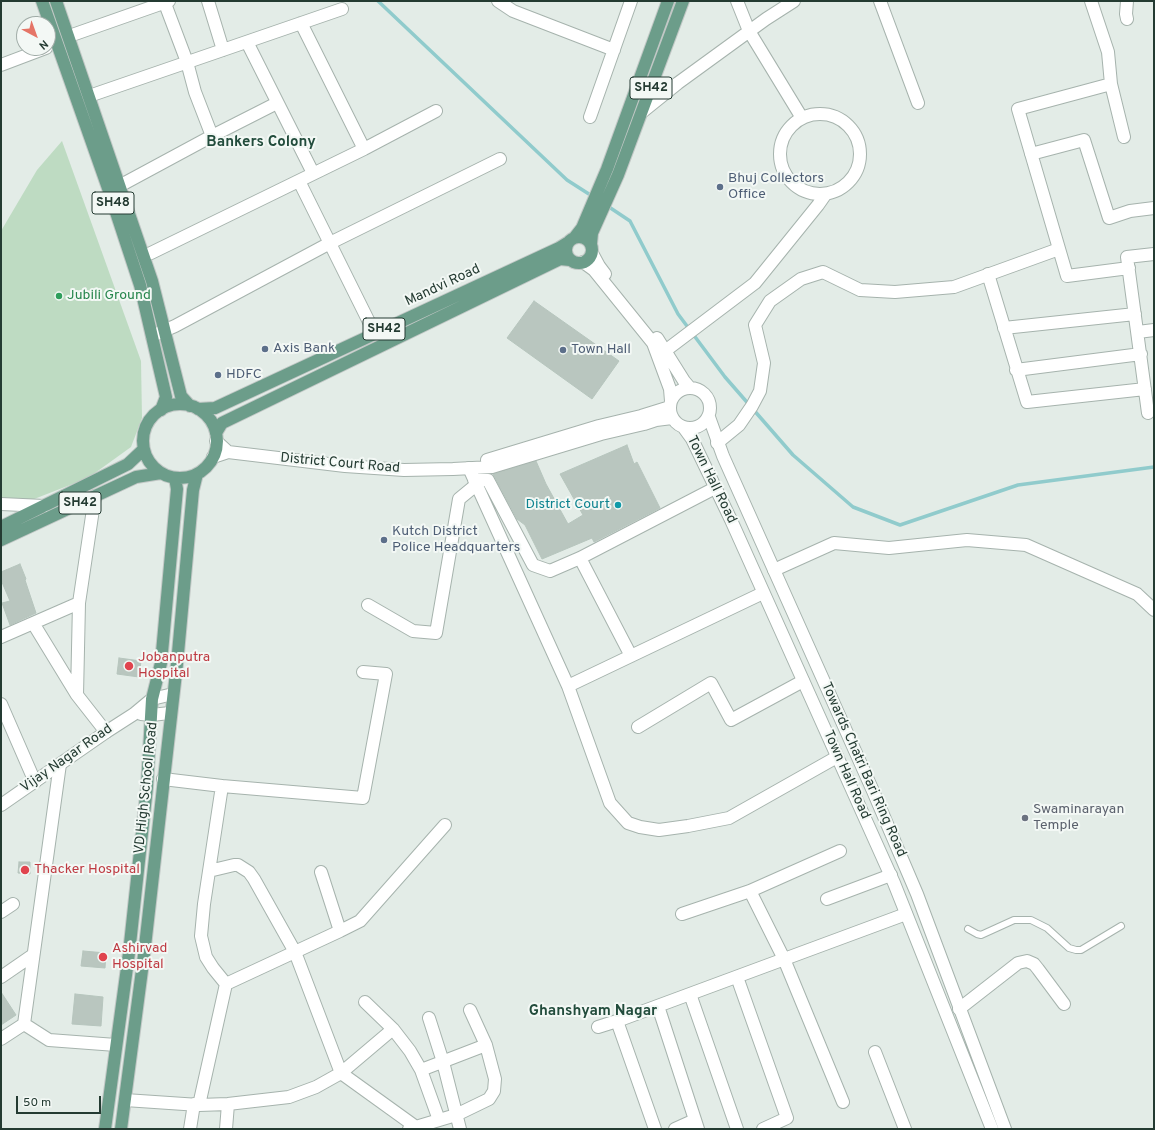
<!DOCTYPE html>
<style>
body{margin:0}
#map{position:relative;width:1155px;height:1130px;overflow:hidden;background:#e3ece7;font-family:Overpass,sans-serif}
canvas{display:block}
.frame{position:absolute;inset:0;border:2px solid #243b32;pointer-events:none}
.north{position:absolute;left:16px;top:16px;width:40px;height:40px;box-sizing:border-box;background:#f3f8f5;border:1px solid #a0aca7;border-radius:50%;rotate:139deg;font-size:11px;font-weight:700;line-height:16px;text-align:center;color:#243b32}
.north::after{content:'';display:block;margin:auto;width:14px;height:18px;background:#e57567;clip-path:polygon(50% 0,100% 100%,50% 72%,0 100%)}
.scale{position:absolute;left:16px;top:1096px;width:85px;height:18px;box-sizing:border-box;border:2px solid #243b32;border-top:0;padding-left:5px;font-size:12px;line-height:14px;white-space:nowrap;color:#243b32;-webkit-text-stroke:3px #f3f8f5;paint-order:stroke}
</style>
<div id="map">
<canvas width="1155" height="1130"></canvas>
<div class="frame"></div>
<div class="north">N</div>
<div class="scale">50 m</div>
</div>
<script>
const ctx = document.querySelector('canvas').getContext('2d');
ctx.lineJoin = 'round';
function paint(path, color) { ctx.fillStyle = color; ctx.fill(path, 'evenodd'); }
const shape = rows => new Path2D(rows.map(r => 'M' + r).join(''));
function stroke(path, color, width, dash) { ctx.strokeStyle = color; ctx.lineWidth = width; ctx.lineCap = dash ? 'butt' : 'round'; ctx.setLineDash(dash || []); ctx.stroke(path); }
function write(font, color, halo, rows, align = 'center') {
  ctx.font = font + ' Overpass,sans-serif'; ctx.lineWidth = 4; ctx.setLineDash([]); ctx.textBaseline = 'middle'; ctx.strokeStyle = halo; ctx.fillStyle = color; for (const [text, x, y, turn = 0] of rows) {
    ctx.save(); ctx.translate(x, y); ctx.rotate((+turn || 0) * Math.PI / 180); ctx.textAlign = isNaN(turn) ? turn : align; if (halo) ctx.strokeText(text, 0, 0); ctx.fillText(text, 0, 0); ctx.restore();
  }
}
const green = shape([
 [62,141,141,361,142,418,131,447,88,478,29,501,1,501,1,231,37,170]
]);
const stream = shape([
 [378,1,567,180,592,196],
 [606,205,630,221,678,314,725,377,793,455,853,507,900,525,1018,485,1154,467]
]);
const building = shape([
 [534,301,619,361,592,399,507,338,534,301],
 [627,445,634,464,637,462,660,508,594,542,592,538,542,559,525,525,517,519,493,474,536,461,546,484,568,524,583,515,560,474,627,445],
 [20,564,26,579,25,580,36,613,10,625,2,603,10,601,1,580,1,572,20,564],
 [119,658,141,661,139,677,117,674,119,658],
 [19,862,30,862,30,874,18,873,19,862],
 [83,951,106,953,105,968,81,966,83,951],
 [1,992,16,1015,1,1025,1,992],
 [75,994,103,997,101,1026,72,1024,75,994]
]);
const service = shape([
 [968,929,977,934,981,935,1014,920,1031,920,1047,928,1069,948,1076,950,1081,950,1121,926]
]);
const minor = shape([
 [164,1,187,62,195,92,212,136],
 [208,1,223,50],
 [498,1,513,11,614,50],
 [737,1,749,31,802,118],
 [880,1,918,103],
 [1091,1,1108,52,1111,84,1124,137],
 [1127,1,1126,14,1127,19],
 [301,23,364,149],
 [75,34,169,1],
 [247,42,313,173],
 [1,65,46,48],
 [1111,84,1018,109,1067,276,1129,268],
 [95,94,342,9],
 [642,112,678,83,766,19,794,1],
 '780 154a40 40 0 1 1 80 0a40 40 0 1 1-80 0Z',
 [590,117,631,1],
 [1031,154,1084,140,1109,218,1130,211,1154,208],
 [299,181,370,324],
 [110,191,212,136,277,103],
 [151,253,364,149,436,111],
 [988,274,1027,402,1145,389],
 [1004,328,1135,314],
 [1138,332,1154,330],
 [152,336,175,326,330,243,500,159],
 [665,351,755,283,818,205,825,195],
 [1016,370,1141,354],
 [1148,413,1127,257,1154,254],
 [717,443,739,425,752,406,760,391,764,363,755,325,770,301,801,279,823,272,860,290,895,292,954,287,1059,249],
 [469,468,568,686,610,803,628,823,640,827,659,830,688,826,729,818,837,757],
 [474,480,488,480,533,565,550,571,580,558,715,488],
 [1,504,44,506],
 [580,558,631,656],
 [774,570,834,543,889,548,967,540,1026,545,1137,594,1154,610],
 [368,605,413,631,436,633,459,499,476,485],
 [33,623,77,695,106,732],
 [1,637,79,603],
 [568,686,763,593],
 [77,695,79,603,95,496],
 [1,704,35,782],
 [638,727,711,683,731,720,803,681],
 [163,779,222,786,363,798,386,674,363,672],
 [222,786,204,904,201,936,206,957,213,968,226,984],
 [209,871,234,865,238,865,249,872,254,879,295,952,341,1073,416,1127],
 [321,872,340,931],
 [750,891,784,959,843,1102],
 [827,899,891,875],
 [1,912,13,904],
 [682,914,750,891,840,851],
 [1,977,33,955],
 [737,977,787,1118,763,1129],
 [226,984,340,931,360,921,445,825],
 [690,994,737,1129],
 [365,1002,393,1029,410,1051,421,1070,439,1120],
 [658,1006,698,1129],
 [959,1009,1018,963,1027,961,1034,964,1038,969,1064,1004],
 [429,1018,443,1062,460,1129],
 [617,1021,655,1129],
 [24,1024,60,764],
 [598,1027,617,1021,906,914],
 [1,1039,24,1024,49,1040,116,1045],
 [875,1052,905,1129],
 [421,1070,486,1045],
 [125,1100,199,1105,228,1104,289,1097,316,1087,341,1073,393,1029],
 [199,1105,226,984],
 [190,1129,194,1104],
 [226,1129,228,1104],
 [409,1129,456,1115,489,1099,494,1091,495,1079,486,1045,470,1010],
 [675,1129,695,1120]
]);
const tertiary = shape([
 [592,253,599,266,605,274],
 [583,262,594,270,653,343,670,389,671,401],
 [657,338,684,381,690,388],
 '670 408a20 20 0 1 1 40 0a20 20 0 1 1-40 0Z',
 [709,417,723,456,873,791,917,894,1005,1129],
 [684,428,692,439,731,520,894,883,992,1129],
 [216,441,228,452],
 [213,457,228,452,345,466,404,470,453,469,492,467,601,434,644,424,656,420,672,418],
 [487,460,599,426,641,416,670,407],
 [141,714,151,715,170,713],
 [1,805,106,732,134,714,152,699,173,694]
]);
const primary = shape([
 [42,1,109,191,140,285,166,397,161,410],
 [56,1,152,281,181,396,190,406],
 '566 250a13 13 0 1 1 26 0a13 13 0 1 1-26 0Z',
 [575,237,582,228,607,169,668,1],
 [591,244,592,233,618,175,683,1],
 '143 441a37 37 0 1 1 74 0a37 37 0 1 1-74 0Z',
 [198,409,215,408,559,248,567,243],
 [216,433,222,423,560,259,570,260],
 [1,527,128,464,144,449],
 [1,540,136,477,161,473],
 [105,1129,129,953,147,787,152,699,161,663,177,489,175,478],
 [121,1129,144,955,177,664,193,490,197,474]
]);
const markers = [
 [720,187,4,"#5c6f8a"],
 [59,296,4,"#2e9e5b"],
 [265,349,4,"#5c6f8a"],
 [563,350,4,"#5c6f8a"],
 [218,375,4,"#5c6f8a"],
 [618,505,4,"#0f9aa8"],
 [384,540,4,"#5c6f8a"],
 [129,666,5,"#e0444e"],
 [1025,818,4,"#6b7280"],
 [25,870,5,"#e0444e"],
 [103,957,5,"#e0444e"]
];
const shields = [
 [651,88,42],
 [113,203,42],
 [384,329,42],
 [80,503,42]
];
const shieldNames = [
 ["SH42",651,88],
 ["SH48",113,203],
 ["SH42",384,329],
 ["SH42",80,503]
];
const serviceNames = [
 ["Bhuj Collectors",728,179],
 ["Office",728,195],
 ["Axis Bank",273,349],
 ["Town Hall",571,350],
 ["HDFC",226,375],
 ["Kutch District",392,532],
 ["Police Headquarters",392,548]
];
const streetNames = [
 ["Mandvi Road",443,286,-25],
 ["District Court Road",340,464,5],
 ["Town Hall Road",711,480,64],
 ["Vijay Nagar Road",67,759,-35],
 ["Towards Chatri Bari Ring Road",863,770,66],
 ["Town Hall Road",846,775,66],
 ["VD High School Road",147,788,-84]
];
const leisureNames = [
 ["Jubili Ground",67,296]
];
const cultureNames = [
 ["District Court",610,505]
];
const healthNames = [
 ["Jobanputra",138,658],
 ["Hospital",138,674],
 ["Thacker Hospital",34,870],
 ["Ashirvad",112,949],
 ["Hospital",112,965]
];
const worshipNames = [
 ["Swaminarayan",1033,810],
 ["Temple",1033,826]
];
const neighbourhoodNames = [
 ["Bankers Colony",261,143],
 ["Ghanshyam Nagar",593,1012]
];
paint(green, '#bedbc2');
stroke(stream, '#90cbcc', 3.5);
paint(building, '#b9c6bf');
stroke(building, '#b6c5bd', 1);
stroke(service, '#a6b3ad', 8);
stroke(minor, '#a6b3ad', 14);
stroke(tertiary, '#a6b3ad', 14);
stroke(primary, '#c2c8c6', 14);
stroke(service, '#fff', 6);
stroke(minor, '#fff', 12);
stroke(tertiary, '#fff', 12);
stroke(primary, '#6c9d8a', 12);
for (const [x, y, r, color] of markers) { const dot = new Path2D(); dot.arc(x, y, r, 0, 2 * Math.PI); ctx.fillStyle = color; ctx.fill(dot); stroke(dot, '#f3f8f5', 1.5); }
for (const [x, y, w] of shields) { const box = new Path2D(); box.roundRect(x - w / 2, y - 11, w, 22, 3); ctx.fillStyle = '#f3f8f5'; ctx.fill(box); stroke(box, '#243b32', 1); }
write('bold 13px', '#243b32', null, shieldNames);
write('14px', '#4e5e75', '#f3f8f5', serviceNames, 'left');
write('14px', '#243b32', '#f3f8f5', streetNames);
write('14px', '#27864d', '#f3f8f5', leisureNames, 'left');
write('14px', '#0d838f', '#f3f8f5', cultureNames, 'right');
write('14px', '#be3a42', '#f3f8f5', healthNames, 'left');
write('14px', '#5b616d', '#f3f8f5', worshipNames, 'left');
write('bold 15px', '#224c3c', '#f3f8f5', neighbourhoodNames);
</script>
